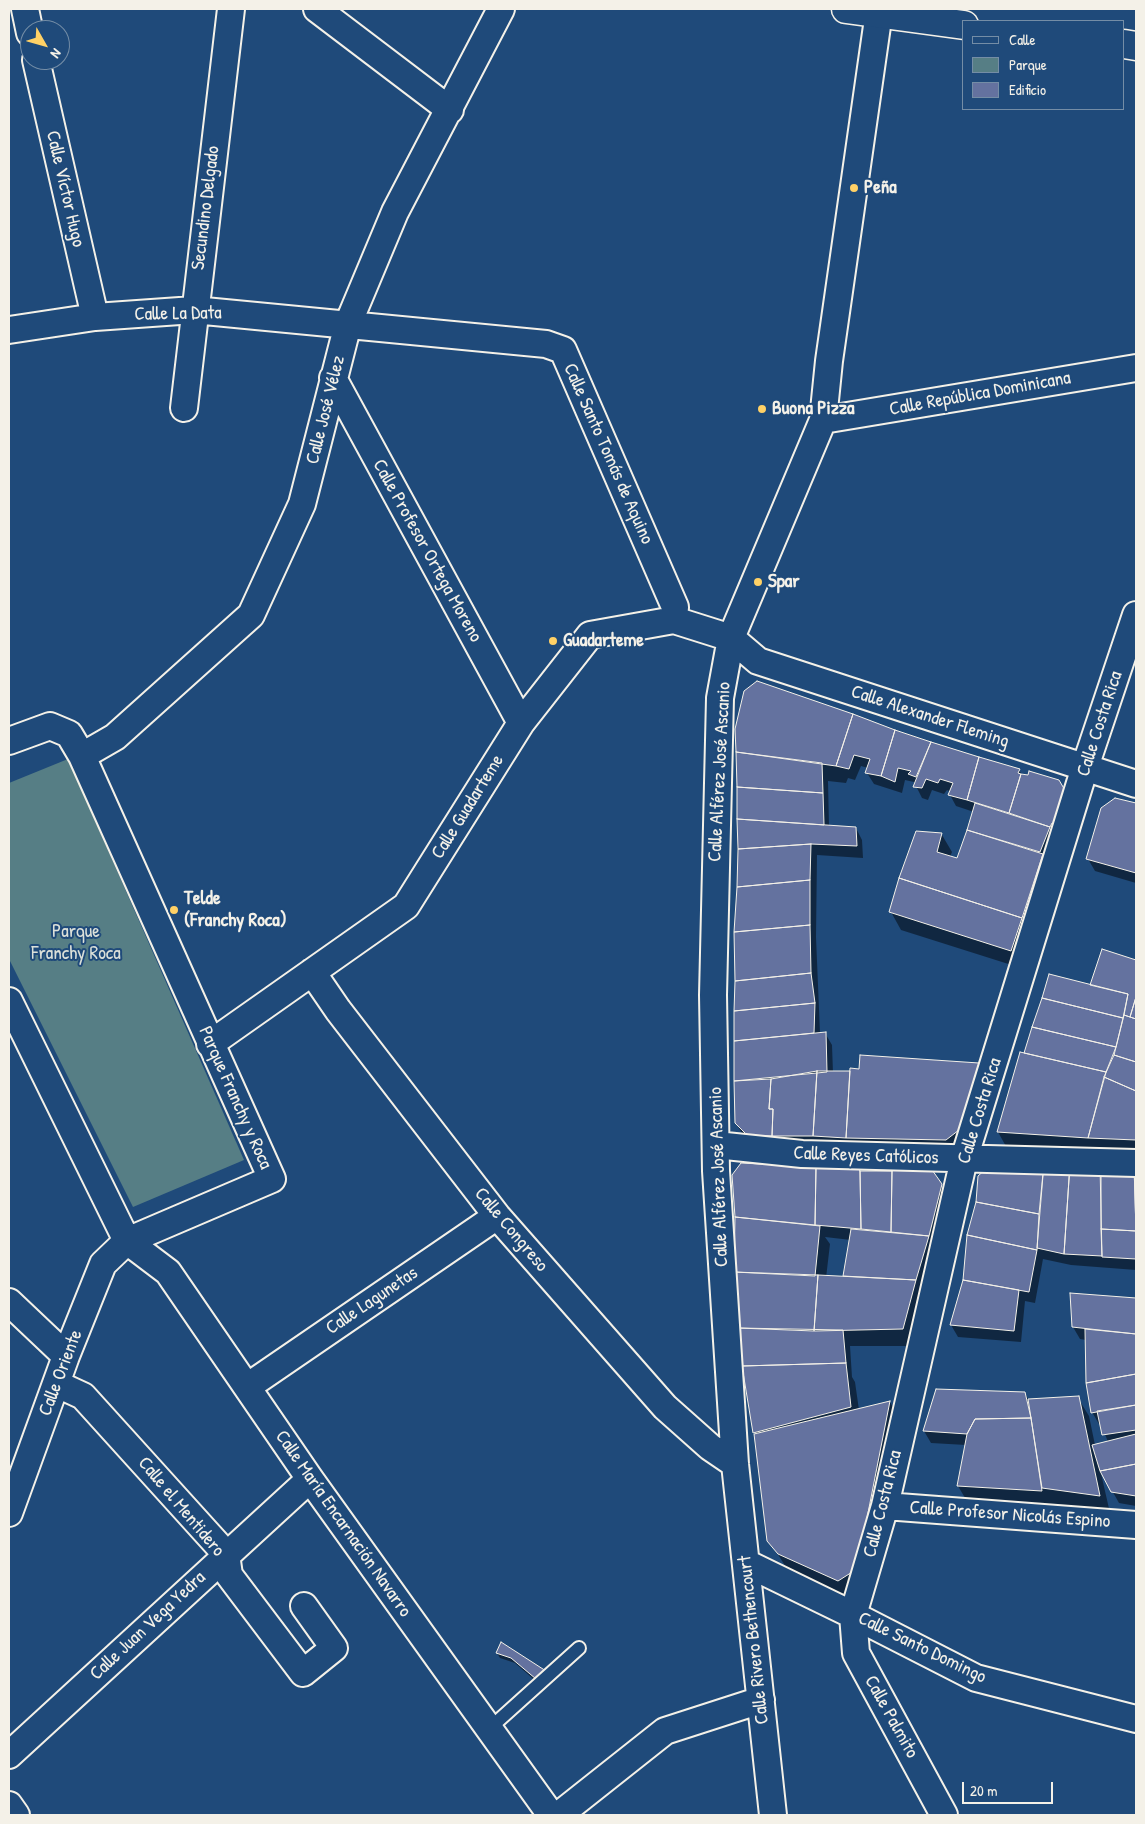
<!DOCTYPE html>
<meta charset="utf-8">
<style>
body{margin:0}
#map{position:relative;width:1145px;height:1824px;overflow:hidden;background:#1f4a7a;font-family:"Patrick Hand",sans-serif}
canvas{display:block}
.frame{position:absolute;inset:0;border:10px solid #f4f1e8;pointer-events:none}
.legend{position:absolute;left:962px;top:20px;width:162px;height:90px;box-sizing:border-box;background:#1f4a7a;border:1px solid #748da6;margin:0;padding:6px 9px;list-style:none;font-size:15px;color:#f4f1e8}
.legend li{display:flex;align-items:center;gap:10px;height:25px}
.legend b{width:25px;border:1px solid #748da6}
.north{position:absolute;left:20px;top:20px;width:50px;height:50px;box-sizing:border-box;background:#1f4a7a;border:1px solid #748da6;border-radius:50%;rotate:128deg;font-size:14px;font-weight:700;line-height:20px;text-align:center;color:#f4f1e8}
.north::after{content:'';display:block;margin:auto;width:18px;height:22px;background:#ffd166;clip-path:polygon(50% 0,100% 100%,50% 72%,0 100%)}
.scale{position:absolute;left:962px;top:1782px;width:91px;height:22px;box-sizing:border-box;border:2px solid #f4f1e8;border-top:0;padding-left:6px;font-size:15px;line-height:18px;white-space:nowrap;color:#f4f1e8;-webkit-text-stroke:4px #1f4a7a;paint-order:stroke}
</style>
<div id="map">
<canvas width="1145" height="1824"></canvas>
<div class="frame"></div>
<ul class="legend">
<li><b style="height:6px;background:#1f4a7a"></b>Calle</li>
<li><b style="height:14px;background:#567e85"></b>Parque</li>
<li><b style="height:14px;background:#64729f"></b>Edificio</li>
</ul>
<div class="north">N</div>
<div class="scale">20 m</div>
</div>
<script>
const ctx = document.querySelector('canvas').getContext('2d');
ctx.lineJoin = 'round';
function paint(path, color) { ctx.fillStyle = color; ctx.fill(path, 'evenodd'); }
const shape = rows => new Path2D(rows.map(r => 'M' + r).join(''));
function stroke(path, color, width, dash) { ctx.strokeStyle = color; ctx.lineWidth = width; ctx.lineCap = dash ? 'butt' : 'round'; ctx.setLineDash(dash || []); ctx.stroke(path); }
function write(font, color, halo, rows, align = 'center') {
  ctx.font = font + ' "Patrick Hand",sans-serif'; ctx.lineWidth = 4; ctx.setLineDash([]); ctx.textBaseline = 'middle'; ctx.strokeStyle = halo; ctx.fillStyle = color; for (const [text, x, y, turn = 0] of rows) {
    ctx.save(); ctx.translate(x, y); ctx.rotate((+turn || 0) * Math.PI / 180); ctx.textAlign = isNaN(turn) ? turn : align; if (halo) ctx.strokeText(text, 0, 0); ctx.fillText(text, 0, 0); ctx.restore();
  }
}
const green = shape([
 [68,759,244,1160,133,1207,9,959,9,783]
]);
const shadow = shape([
 [894,731,1019,770,1022,775,1072,805,1021,968,901,930,891,912,917,832,942,835,952,852,950,857,958,860,974,812,956,806,950,795,951,792,947,790,944,794,932,790,928,800,922,798,914,782,905,780,902,793,874,784,867,773,868,768,861,766,855,780,848,778,846,783,828,781,829,826,856,828,862,840,863,858,817,855,816,937,820,1033,825,1033,832,1045,833,1073,979,1064,989,1081,968,1148,854,1149,743,1135,736,1123,738,752],
 [1115,799,1136,805,1136,883,1095,871,1088,859],
 [1103,951,1136,961,1136,1152,1008,1150,998,1132,1091,986],
 [1136,1167,1136,1270,1071,1265,1043,1259,1035,1303,1025,1301,1021,1342,958,1337,951,1325,965,1280,979,1177],
 [930,1168,948,1197,913,1346,850,1346,852,1377,855,1382,859,1410,890,1402,903,1425,851,1603,792,1577,769,1540,756,1435,743,1366,733,1176,859,1173],
 [825,1237,851,1240,846,1278,826,1278,830,1244],
 [1071,1294,1136,1300,1136,1506,1119,1503,1100,1469,1110,1513,1052,1505,1052,1508,968,1503,958,1486,966,1445,931,1443,924,1431,1025,1393,1029,1401,1078,1398,1089,1416,1095,1445,1108,1442,1101,1424,1099,1424,1092,1412,1086,1340,1080,1339,1073,1327],
 [502,1644,545,1671,539,1684,515,1663,500,1658,497,1653]
]);
const building = shape([
 [757,681,853,714,836,766,736,752,735,729,744,691,757,681],
 [853,714,895,730,881,776,865,773,870,759,854,755,849,769,836,766,853,714],
 [895,730,931,742,916,777,908,774,911,771,898,768,895,782,881,776,895,730],
 [931,742,979,757,967,800,948,795,953,783,940,779,938,783,926,779,922,788,913,787,931,742],
 [736,752,822,763,823,793,737,787,736,752],
 [979,757,1020,769,1018,773,1021,774,1009,813,967,800,979,757],
 [1029,771,1059,780,1066,792,1054,825,1052,823,1050,827,1009,813,1021,774,1028,775,1029,771],
 [737,787,823,793,824,825,737,819,737,787],
 [1115,798,1136,803,1136,873,1086,859,1101,808,1115,798],
 [975,803,1050,827,1040,852,967,830,975,803],
 [737,819,856,827,857,846,811,844,738,849,737,819],
 [967,830,1043,854,1022,918,899,878,916,831,942,833,937,852,957,858,967,830],
 [811,844,810,880,737,887,738,849,811,844],
 [899,878,1022,918,1011,951,889,912,899,878],
 [810,880,810,925,734,932,737,887,810,880],
 [810,925,811,973,735,981,734,932,810,925],
 [1102,949,1136,960,1136,997,1130,1017,1124,1015,1128,994,1090,985,1102,949],
 [811,973,815,1003,734,1011,735,981,811,973],
 [1049,974,1128,994,1123,1018,1042,998,1049,974],
 [1136,997,1136,1019,1130,1017,1136,997],
 [1042,998,1123,1018,1116,1047,1032,1027,1042,998],
 [815,1003,814,1033,734,1041,734,1011,815,1003],
 [1124,1015,1136,1019,1136,1062,1114,1055,1124,1015],
 [1032,1027,1116,1047,1106,1072,1024,1053,1032,1027],
 [826,1032,827,1072,734,1081,734,1041,826,1032],
 [1020,1052,1106,1072,1088,1138,997,1132,1020,1052],
 [860,1055,979,1063,959,1130,946,1140,846,1138,850,1068,859,1069,860,1055],
 [1114,1055,1136,1062,1136,1091,1104,1077,1114,1055],
 [817,1071,813,1136,772,1136,773,1109,769,1109,771,1079,817,1071],
 [817,1071,850,1071,846,1138,813,1136,817,1071],
 [1104,1077,1136,1091,1136,1140,1088,1138,1104,1077],
 [771,1079,769,1109,773,1109,772,1136,747,1135,735,1123,734,1081,771,1079],
 [741,1163,816,1167,815,1225,735,1217,732,1175,741,1163],
 [1044,1163,1039,1214,976,1202,978,1176,988,1167,1044,1163],
 [1044,1163,1070,1164,1064,1254,1037,1248,1044,1163],
 [1070,1164,1100,1166,1102,1256,1064,1254,1070,1164],
 [1101,1164,1134,1165,1136,1231,1101,1229,1101,1164],
 [1134,1165,1136,1166,1136,1231,1134,1165],
 [857,1166,860,1171,861,1229,815,1225,816,1167,857,1166],
 [930,1167,942,1184,929,1236,891,1232,892,1171,897,1168,930,1167],
 [860,1171,892,1171,891,1232,861,1229,860,1171],
 [976,1202,1039,1214,1037,1250,967,1235,976,1202],
 [735,1217,820,1226,815,1276,734,1272,735,1217],
 [851,1229,929,1236,916,1280,843,1276,851,1229],
 [1101,1229,1136,1231,1136,1259,1102,1257,1101,1229],
 [967,1235,1037,1250,1029,1292,963,1280,967,1235],
 [734,1272,818,1275,814,1331,738,1328,734,1272],
 [818,1275,916,1280,903,1329,814,1331,818,1275],
 [963,1280,1019,1290,1014,1331,950,1325,963,1280],
 [1070,1293,1136,1298,1136,1334,1072,1327,1070,1293],
 [738,1328,843,1330,846,1363,742,1366,738,1328],
 [1085,1329,1136,1334,1136,1374,1086,1383,1085,1329],
 [846,1363,851,1407,753,1433,742,1366,846,1363],
 [1136,1374,1136,1405,1091,1413,1086,1383,1136,1374],
 [936,1389,1025,1392,1031,1418,975,1419,967,1434,923,1431,936,1389],
 [1079,1396,1100,1496,1042,1488,1028,1399,1079,1396],
 [890,1401,857,1569,838,1581,778,1554,767,1541,754,1434,890,1401],
 [1136,1405,1136,1430,1102,1435,1097,1411,1136,1405],
 [1031,1418,1042,1491,957,1486,967,1434,975,1419,1031,1418],
 [1136,1434,1136,1464,1100,1471,1092,1445,1136,1434],
 [1136,1464,1136,1496,1111,1492,1100,1471,1136,1464],
 [501,1642,546,1671,536,1679,511,1658,496,1653,501,1642]
]);
const lane = shape([
 [489,1729,579,1648]
]);
const street = shape([
 [25,9,30,33],
 [317,9,450,110],
 [36,60,95,317],
 [9,330,95,317,194,310,546,344,563,350,675,607,674,620],
 [333,378,521,723],
 [184,408,231,9],
 [823,420,1136,368],
 [9,741,50,726,69,734,82,756,272,1179,127,1241,103,1264,66,1356,9,1513],
 [82,756,115,737,251,615,302,504,348,324,395,212,501,9],
 [312,972,338,1010,497,1216,665,1407,710,1447,735,1464],
 [9,1001,127,1241,168,1272,310,1479,551,1815],
 [210,1044,406,906,521,723,590,635,674,620,731,638,758,661,1136,784],
 [716,1145,802,1154,1136,1163],
 [9,1302,66,1356],
 [57,1384,83,1396,226,1554,229,1575,303,1673,334,1648,304,1606],
 [247,1387,497,1216],
 [885,1506,1136,1525],
 [746,1563,853,1615,976,1678,1136,1719],
 [9,1755,310,1479],
 [9,1805,16,1815],
 [559,1815,665,1731,761,1700],
 [773,1815,735,1464,716,1171,713,995,720,698,731,638,823,420,829,361,879,12],
 [944,1815,856,1653,853,1615,885,1506,964,1159,1085,767,1136,615]
]);
const secondary = shape([
 [846,9,964,25],
 [1124,44,1136,46]
]);
const markers = [
 [854,188,5,"#ffd166"],
 [762,409,5,"#ffd166"],
 [758,582,5,"#ffd166"],
 [553,641,5,"#ffd166"],
 [174,910,5,"#ffd166"]
];
const poiNames = [
 ["Peña",864,188],
 ["Buona Pizza",772,409],
 ["Spar",768,582],
 ["Guadarteme",563,641],
 ["Telde",184,899],
 ["(Franchy Roca)",184,921]
];
const streetNames = [
 ["Calle Víctor Hugo",65,189,77],
 ["Secundino Delgado",206,208,-83],
 ["Calle La Data",178,314,-1],
 ["Calle República Dominicana",980,394,-10],
 ["Calle José Vélez",326,410,-76],
 ["Calle Santo Tomás de Aquino",608,454,66],
 ["Calle Profesor Ortega Moreno",427,551,61],
 ["Calle Alexander Fleming",930,717,18],
 ["Calle Costa Rica",1100,724,-72],
 ["Calle Alférez José Ascanio",720,772,-87],
 ["Calle Guadarteme",468,807,-58],
 ["Parque Franchy y Roca",235,1098,66],
 ["Calle Costa Rica",980,1111,-73],
 ["Calle Reyes Católicos",866,1156,2],
 ["Calle Alférez José Ascanio",719,1177,-92],
 ["Calle Congreso",511,1230,50],
 ["Calle Lagunetas",372,1301,-34],
 ["Calle Oriente",61,1373,-69],
 ["Calle Costa Rica",883,1504,-76],
 ["Calle el Mentidero",181,1507,50],
 ["Calle Profesor Nicolás Espino",1010,1515,4],
 ["Calle María Encarnación Navarro",343,1524,55],
 ["Calle Juan Vega Yedra",148,1626,-43],
 ["Calle Rivero Bethencourt",754,1640,-96],
 ["Calle Santo Domingo",922,1648,26],
 ["Calle Palmito",891,1717,61]
];
const parkNames = [
 ["Parque",76,932],
 ["Franchy Roca",76,954]
];
paint(green, '#567e85');
paint(shadow, '#0007');
paint(building, '#64729f');
stroke(building, '#f4f1e8', 1);
stroke(lane, '#f4f1e8', 16);
stroke(street, '#f4f1e8', 30);
stroke(secondary, '#f4f1e8', 31);
stroke(lane, '#1f4a7a', 12);
stroke(street, '#1f4a7a', 26);
stroke(secondary, '#1f4a7a', 28);
for (const [x, y, r, color] of markers) { const dot = new Path2D(); dot.arc(x, y, r, 0, 2 * Math.PI); ctx.fillStyle = color; ctx.fill(dot); stroke(dot, '#1f4a7a', 2); }
write('bold 19px', '#f4f1e8', '#1f4a7a', poiNames, 'left');
write('19px', '#f4f1e8', '#1f4a7a', streetNames);
write('19px', '#dce0d9', '#1f4a7a', parkNames);
</script>
